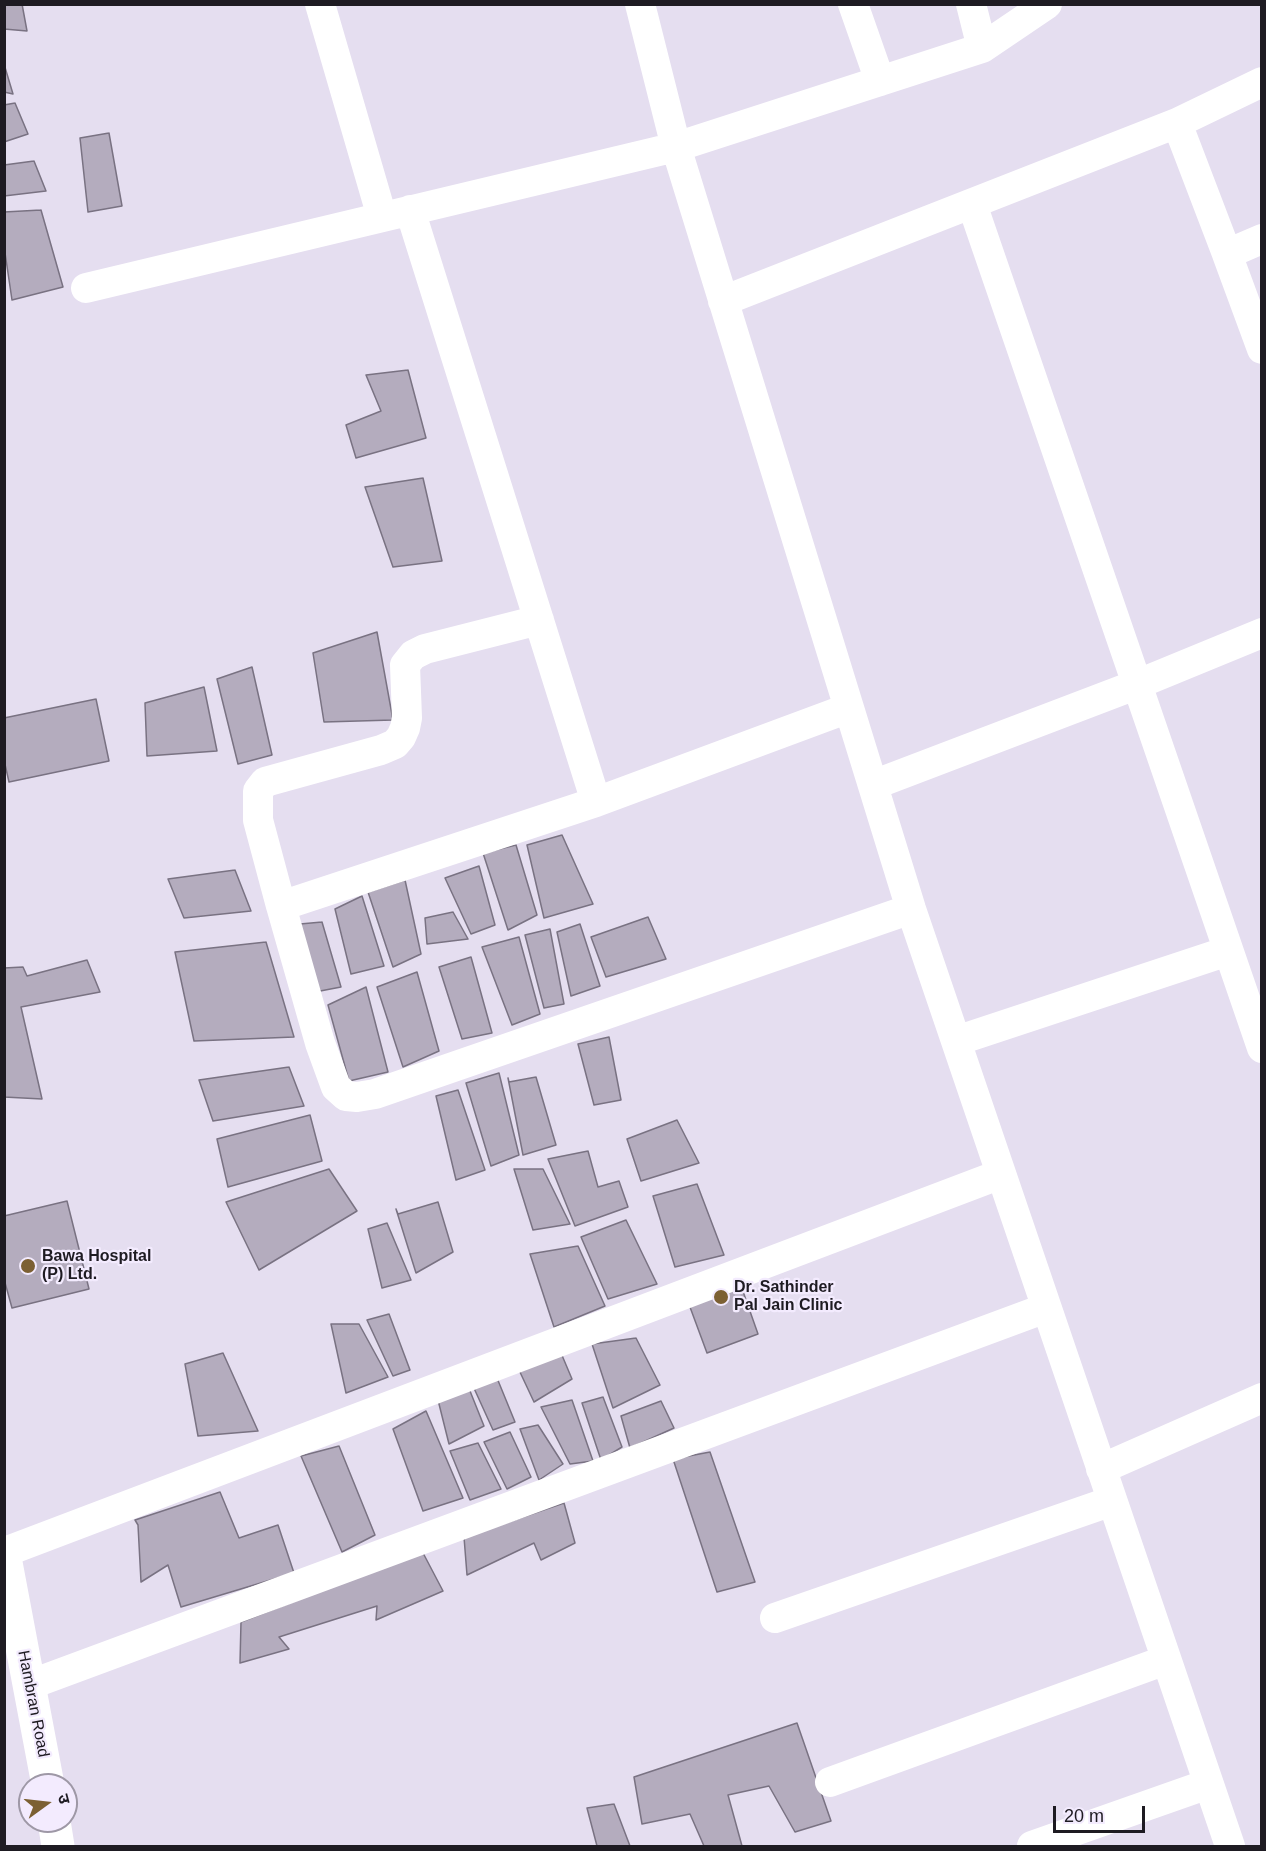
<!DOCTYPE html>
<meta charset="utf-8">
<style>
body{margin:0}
#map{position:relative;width:1266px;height:1851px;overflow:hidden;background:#e5def0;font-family:Helvetica,"Noto Sans Devanagari",sans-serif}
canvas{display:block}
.frame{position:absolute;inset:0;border:6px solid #1e1b22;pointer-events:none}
.north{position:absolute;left:18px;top:1773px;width:60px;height:60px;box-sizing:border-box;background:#f3ebfe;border:2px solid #9e98a6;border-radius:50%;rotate:75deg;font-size:16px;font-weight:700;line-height:24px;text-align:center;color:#1e1b22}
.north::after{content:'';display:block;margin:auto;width:21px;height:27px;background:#7c6033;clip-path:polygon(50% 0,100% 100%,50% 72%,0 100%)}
.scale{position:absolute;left:1053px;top:1806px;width:92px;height:27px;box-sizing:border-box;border:3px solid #1e1b22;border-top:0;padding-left:8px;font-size:18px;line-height:21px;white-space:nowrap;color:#1e1b22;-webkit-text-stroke:4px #f3ebfe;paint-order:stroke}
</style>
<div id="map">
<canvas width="1266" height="1851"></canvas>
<div class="frame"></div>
<div class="north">उ</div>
<div class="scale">20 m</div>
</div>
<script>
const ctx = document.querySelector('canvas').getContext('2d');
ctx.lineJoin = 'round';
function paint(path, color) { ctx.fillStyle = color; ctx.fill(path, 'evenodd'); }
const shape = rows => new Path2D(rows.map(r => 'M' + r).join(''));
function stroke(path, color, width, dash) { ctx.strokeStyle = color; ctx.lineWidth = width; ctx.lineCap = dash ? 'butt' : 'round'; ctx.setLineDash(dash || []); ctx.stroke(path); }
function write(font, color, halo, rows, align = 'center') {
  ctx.font = font + ' Helvetica,sans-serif'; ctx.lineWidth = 4.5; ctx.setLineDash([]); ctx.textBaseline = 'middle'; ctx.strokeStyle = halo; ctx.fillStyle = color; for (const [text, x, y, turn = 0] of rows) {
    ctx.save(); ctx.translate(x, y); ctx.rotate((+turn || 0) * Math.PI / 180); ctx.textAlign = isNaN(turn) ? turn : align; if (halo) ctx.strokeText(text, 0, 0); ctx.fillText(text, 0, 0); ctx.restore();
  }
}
const building = shape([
 [4,4,22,4,27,31,4,29,4,4],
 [4,64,13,94,4,92,4,64],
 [15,103,28,134,4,142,4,105,15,103],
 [109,133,122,206,88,212,80,138,109,133],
 [34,161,46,191,4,196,4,165,34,161],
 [41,210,63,287,12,300,4,246,4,212,41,210],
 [408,370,426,438,356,458,346,425,381,411,366,375,408,370],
 [423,478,442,561,393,567,365,487,423,478],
 [377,632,393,720,324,722,313,653,377,632],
 [252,667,272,755,238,764,217,679,252,667],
 [204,687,217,751,147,756,145,703,204,687],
 [96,699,109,761,9,782,4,760,4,718,96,699],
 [562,835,593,904,544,918,527,845,562,835],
 [516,845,537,915,508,930,483,853,516,845],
 [479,866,495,925,471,934,445,878,479,866],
 [235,870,251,911,184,918,168,879,235,870],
 [405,880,421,954,393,967,368,892,405,880],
 [362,896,384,966,351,974,335,909,362,896],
 [453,912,468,939,427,944,425,918,453,912],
 [648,917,666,959,606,977,591,937,648,917],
 [322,922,341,987,315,992,300,924,322,922],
 [580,924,600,986,571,996,557,932,580,924],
 [550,929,564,1004,544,1008,525,935,550,929],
 [519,937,540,1014,512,1025,482,947,519,937],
 [266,942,294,1037,194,1041,175,952,266,942],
 [471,957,492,1033,462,1039,439,967,471,957],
 [87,960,100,992,21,1007,42,1099,4,1097,4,968,23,967,27,976,87,960],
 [417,972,439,1051,403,1067,377,987,417,972],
 [366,987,388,1072,349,1081,328,1005,366,987],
 [609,1037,621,1100,594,1105,578,1044,609,1037],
 [289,1067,304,1106,213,1121,199,1080,289,1067],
 [499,1073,519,1155,491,1166,466,1083,499,1073],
 [536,1077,556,1145,523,1155,508,1078,509,1082,536,1077],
 [458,1090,485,1170,456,1180,436,1096,458,1090],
 [310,1115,322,1161,228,1187,217,1139,310,1115],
 [677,1120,699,1163,641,1181,627,1139,677,1120],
 [588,1151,598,1187,619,1181,628,1207,575,1226,548,1159,588,1151],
 [329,1169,357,1211,259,1270,226,1202,329,1169],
 [514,1169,543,1169,570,1224,533,1230,514,1169],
 [697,1184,724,1255,675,1267,653,1196,697,1184],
 [67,1201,89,1289,12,1308,4,1279,4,1216,67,1201],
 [438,1202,453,1252,416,1273,396,1209,398,1214,438,1202],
 [626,1220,657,1284,608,1299,581,1237,626,1220],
 [387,1223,411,1280,382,1288,368,1229,387,1223],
 [578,1246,605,1306,554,1327,530,1254,578,1246],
 [739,1280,758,1334,707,1353,687,1299,739,1280],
 [389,1314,410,1370,393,1376,367,1320,389,1314],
 [331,1324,359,1324,388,1377,346,1393,331,1324],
 [636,1338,660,1385,613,1408,592,1344,636,1338],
 [223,1353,258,1431,198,1436,185,1364,223,1353],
 [561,1353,572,1379,534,1402,519,1370,561,1353],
 [497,1378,515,1422,493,1430,473,1386,497,1378],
 [468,1386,484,1426,449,1444,437,1396,468,1386],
 [603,1397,622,1447,601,1460,582,1403,603,1397],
 [572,1400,593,1461,570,1464,541,1407,572,1400],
 [661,1401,674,1428,630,1448,621,1416,661,1401],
 [426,1411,463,1498,423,1511,393,1429,426,1411],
 [538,1425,563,1464,539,1480,520,1429,538,1425],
 [510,1432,531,1477,507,1489,484,1442,510,1432],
 [478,1443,501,1489,470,1500,450,1451,478,1443],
 [339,1446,375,1535,342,1552,301,1456,339,1446],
 [710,1452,755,1582,717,1592,673,1459,710,1452],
 [220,1492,239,1538,278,1525,294,1573,181,1607,168,1565,141,1582,138,1525,135,1520,220,1492],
 [564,1503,575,1543,541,1560,534,1543,467,1575,464,1537,564,1503],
 [422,1551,443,1591,376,1620,377,1606,279,1637,289,1649,240,1663,241,1622,422,1551],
 [797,1723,831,1821,795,1832,769,1786,728,1795,742,1846,704,1846,690,1814,642,1824,634,1777,797,1723],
 [614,1804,630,1846,597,1846,587,1808,614,1804]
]);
const street = shape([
 [320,4,382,217],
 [640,4,676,147,911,909,1230,1846],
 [853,4,880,81],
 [971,4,982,48],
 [1177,123,1227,254],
 [972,204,1262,1048],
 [410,210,596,802,281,906,320,1043,336,1087,346,1096,357,1097,375,1094,911,909],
 [1262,239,1227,254,1262,349],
 [86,288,676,147,982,48,1047,4],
 [723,301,1177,123,1262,82],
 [873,785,1138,684,1262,633],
 [596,802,849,708],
 [281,906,258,820,258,791,265,782,381,750,395,744,401,737,405,728,407,718,405,665,413,655,425,649,539,620],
 [956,1041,1228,951],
 [1101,1469,1262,1398],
 [5,1552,1001,1174],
 [775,1618,1112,1501],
 [29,1685,1046,1308],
 [830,1782,1166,1660],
 [1032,1846,1208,1784]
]);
const secondary = shape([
 [4,1552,48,1785],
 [54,1821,58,1846]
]);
const markers = [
 [28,1266,8,"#7c6033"],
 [721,1297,8,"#7c6033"]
];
const poiNames = [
 ["Bawa Hospital",42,1257],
 ["(P) Ltd.",42,1275],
 ["Dr. Sathinder",734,1288],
 ["Pal Jain Clinic",734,1306]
];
const streetNames = [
 ["Hambran Road",33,1704,79]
];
paint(building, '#b4acbe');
stroke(building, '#797282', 1.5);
stroke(street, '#fff', 30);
stroke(secondary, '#fff', 33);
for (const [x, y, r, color] of markers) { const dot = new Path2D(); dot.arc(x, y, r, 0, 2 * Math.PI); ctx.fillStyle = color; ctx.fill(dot); stroke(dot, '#f3ebfe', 2); }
write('bold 16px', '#1e1b22', '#f3ebfe', poiNames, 'left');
write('16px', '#1e1b22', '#f3ebfe', streetNames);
</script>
